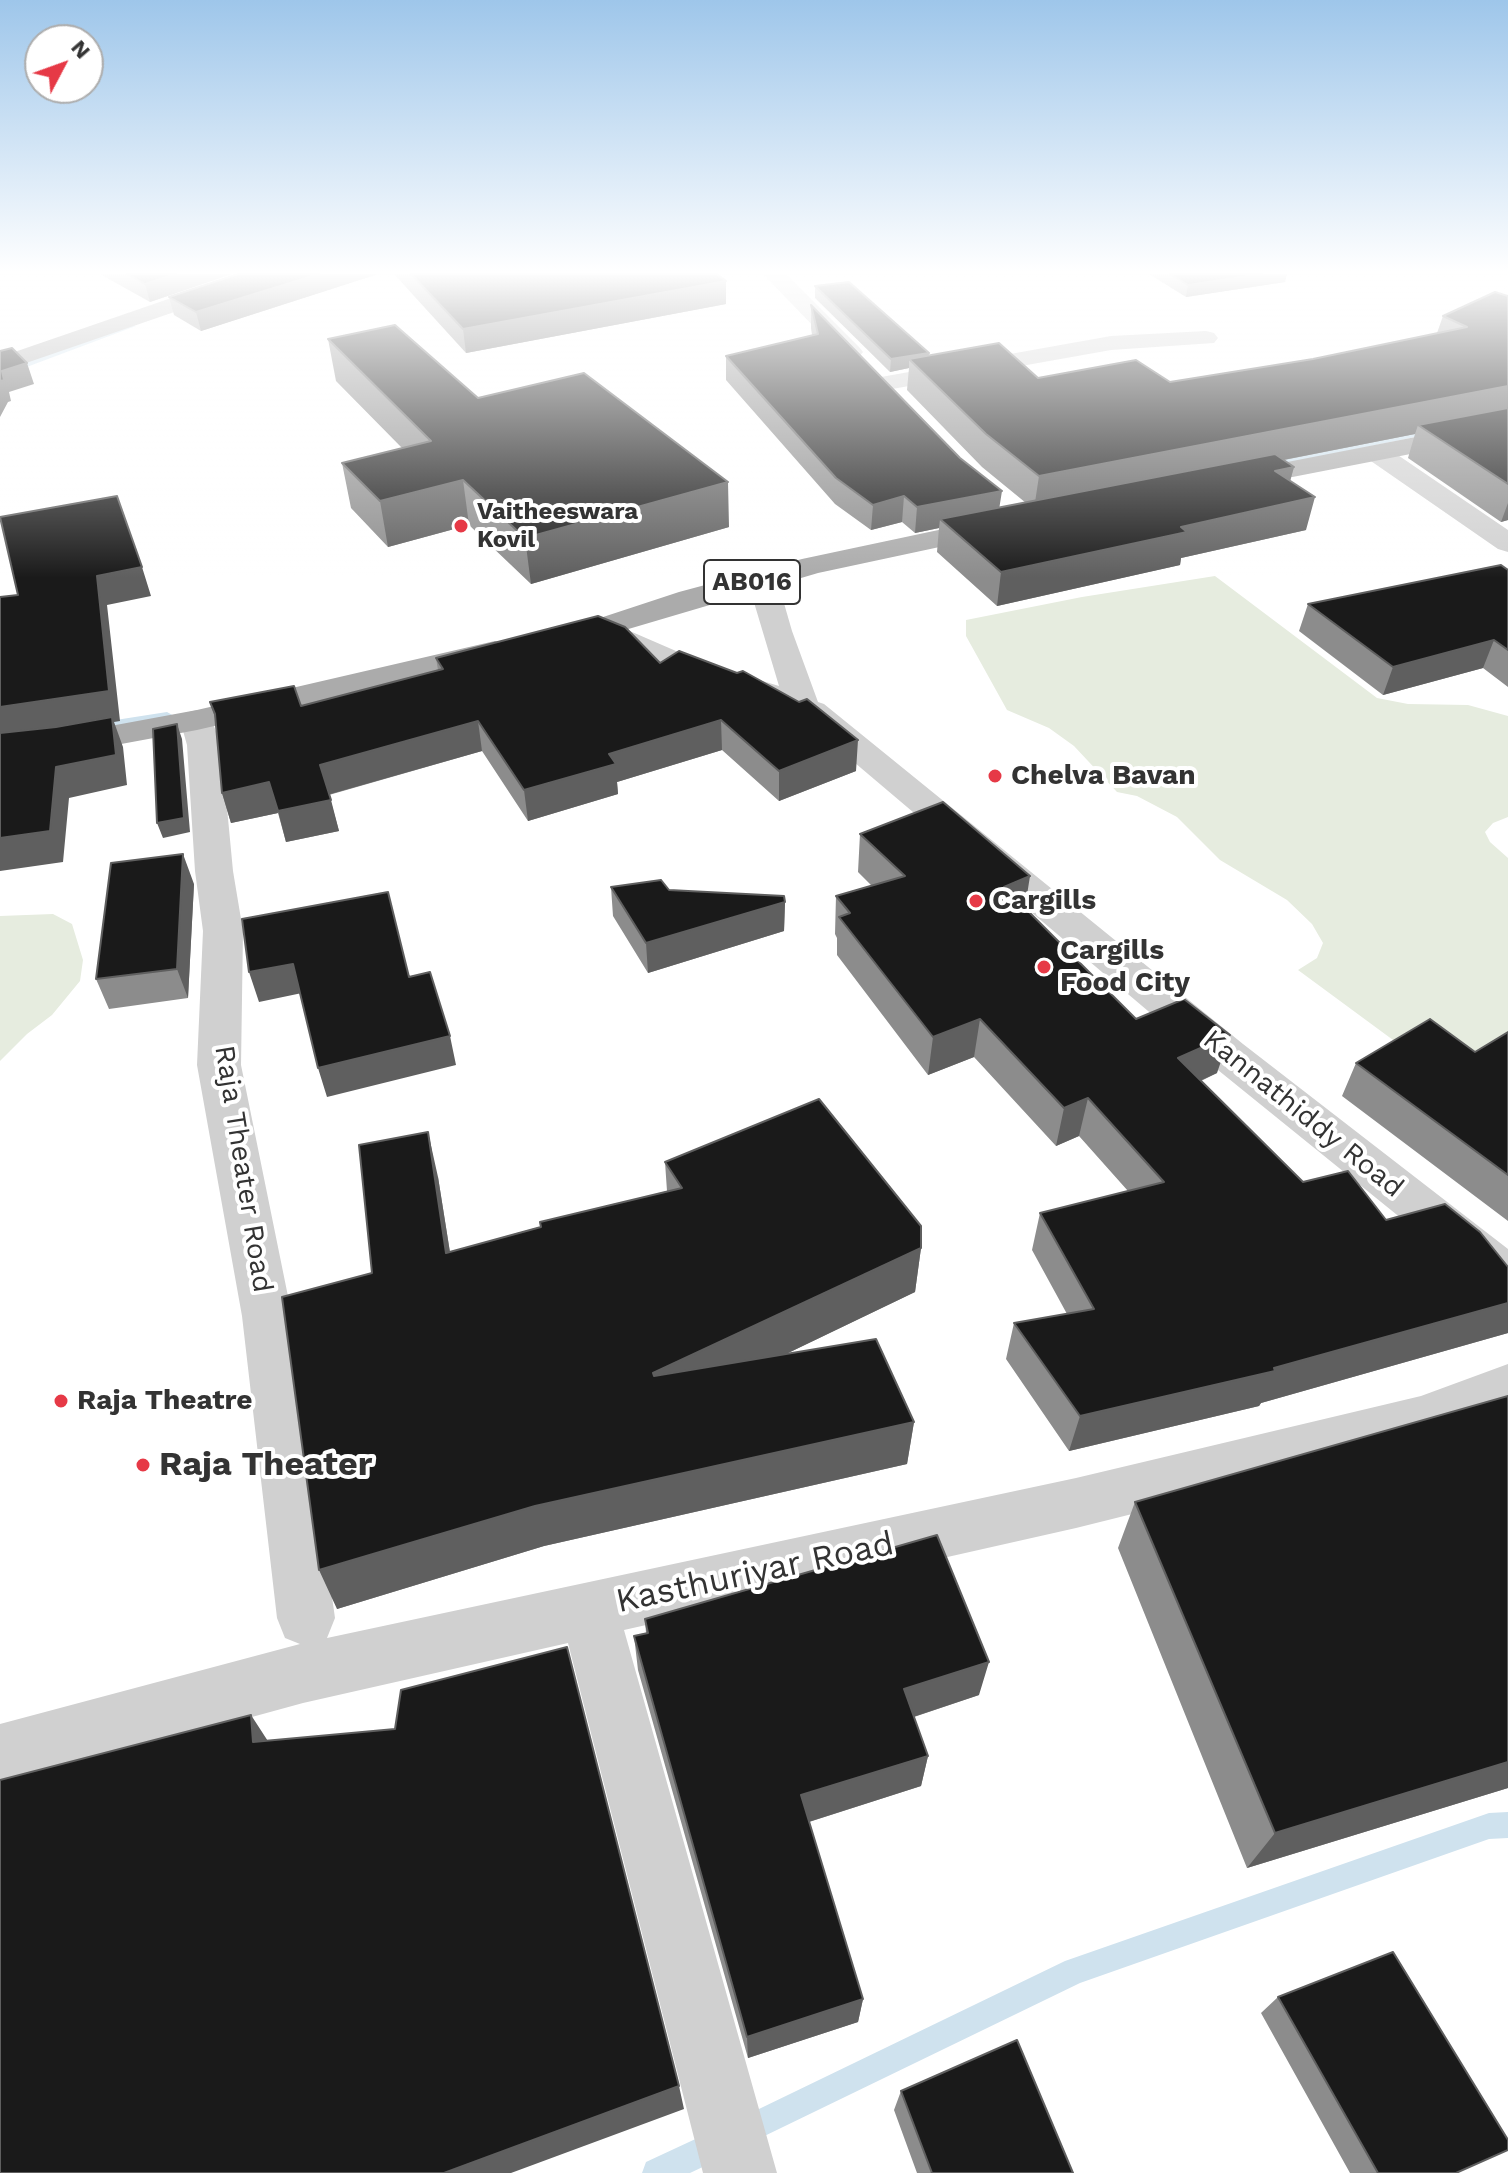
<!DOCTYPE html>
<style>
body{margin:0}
#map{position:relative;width:1508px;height:2173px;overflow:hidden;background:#fff;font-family:"Work Sans",sans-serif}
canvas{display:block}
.north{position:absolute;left:24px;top:24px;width:80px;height:80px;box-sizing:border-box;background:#fff;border:2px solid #adadad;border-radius:50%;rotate:49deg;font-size:22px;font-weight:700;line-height:32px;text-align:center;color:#333}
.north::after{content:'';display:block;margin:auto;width:28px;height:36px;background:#e63946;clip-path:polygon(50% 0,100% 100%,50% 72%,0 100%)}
</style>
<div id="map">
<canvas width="1508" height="2173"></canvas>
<div class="north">N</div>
</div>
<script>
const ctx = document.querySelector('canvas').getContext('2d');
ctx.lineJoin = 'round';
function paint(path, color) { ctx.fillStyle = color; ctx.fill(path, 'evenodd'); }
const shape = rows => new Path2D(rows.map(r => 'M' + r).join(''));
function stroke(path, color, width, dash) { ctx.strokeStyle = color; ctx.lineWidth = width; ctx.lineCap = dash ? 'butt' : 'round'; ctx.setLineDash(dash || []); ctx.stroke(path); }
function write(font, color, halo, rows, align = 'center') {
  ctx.font = font + ' "Work Sans",sans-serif'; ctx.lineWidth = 8; ctx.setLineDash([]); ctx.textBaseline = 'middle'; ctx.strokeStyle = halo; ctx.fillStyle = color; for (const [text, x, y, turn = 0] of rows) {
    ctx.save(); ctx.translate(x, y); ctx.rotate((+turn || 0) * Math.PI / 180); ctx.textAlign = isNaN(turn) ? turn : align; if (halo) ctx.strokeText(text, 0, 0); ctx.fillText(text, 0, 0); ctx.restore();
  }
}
const green = shape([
 [1215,576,1377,698,1408,704,1468,705,1508,716,1508,817,1493,823,1485,832,1490,842,1508,858,1508,1139,1484,1107,1298,970,1317,958,1323,943,1312,924,1287,900,1220,860,1177,817,1137,796,1117,792,1074,746,1049,728,1007,710,966,636,966,620,1082,597],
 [53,914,72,924,83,960,80,981,52,1015,27,1034,0,1061,0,916]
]);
const stream = shape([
 [128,324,136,326,0,377,0,371,128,324],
 [1416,431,1421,434,1420,436,1265,468,1259,465,1416,431],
 [167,712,174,716,172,719,90,732,83,728,90,724,167,712],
 [1508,1812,1508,1838,1489,1839,1080,1983,750,2143,740,2148,732,2144,728,2155,690,2173,642,2173,646,2162,717,2129,725,2133,730,2123,1065,1961,1489,1813,1508,1812]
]);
const street = shape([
 [763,274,786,274,859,347,863,352,859,357,843,357,763,274],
 [1206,331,1214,333,1218,338,1214,343,1111,350,881,391,872,389,869,384,872,379,881,377,1111,336,1206,331],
 [1377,445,1386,447,1508,530,1508,552,1498,549,1368,459,1364,453,1368,447,1377,445],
 [762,570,773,573,777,579,792,631,818,702,824,704,1243,1044,1508,1249,1508,1297,1491,1291,1213,1066,796,713,682,678,587,636,582,629,587,622,598,620,609,622,706,664,779,686,747,579,751,573,762,570],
 [197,710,209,713,221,745,233,871,243,931,241,1065,292,1316,335,1618,327,1638,1076,1478,1421,1396,1508,1364,1508,1410,1421,1442,1076,1528,624,1630,777,2173,703,2173,568,1643,303,1703,0,1786,0,1724,300,1644,285,1638,277,1618,242,1316,197,1065,203,931,195,871,187,745,180,720,185,713,197,710]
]);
const primary = shape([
 [241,274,273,274,270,279,0,372,0,357,241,274],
 [1508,419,1508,435,1236,488,1226,486,1222,480,1226,474,1236,472,1508,419],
 [995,518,1005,521,1009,527,1005,533,818,573,598,638,558,647,547,644,542,637,547,630,591,621,679,592,802,559,995,518],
 [495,641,506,644,511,651,506,658,197,730,67,754,0,762,0,742,67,734,197,710,495,641]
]);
const wall = shape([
 [100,274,232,274,150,302],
 [238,274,378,274,201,331,174,315,169,297],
 [394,274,717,274,726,281,726,304,466,353],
 [1149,274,1287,274,1285,282,1186,297],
 [815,286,929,353,928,355,1038,378,1170,382,1313,359,1437,333,1443,316,1508,296,1508,520,1501,522,1408,458,1415,434,1284,460,1294,467,1290,481,1306,530,1181,558,1180,565,997,606,937,552,939,528,915,533,902,522,871,530,835,504,726,380,726,356,812,335,811,328,811,305,999,508,1026,503,982,467,907,390,909,368,890,372,815,298],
 [328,339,478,398,729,527,531,584,469,525,388,547,351,508,342,463,402,448,336,381],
 [1508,570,1508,687,1483,668,1383,695,1299,631,1308,604],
 [436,658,660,663,856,771,779,801,722,750,617,782,618,794,528,821,482,751,329,795,339,831,286,842,278,813,231,823,222,793,215,718,210,702,301,706,438,670],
 [860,834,1025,908,1136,1019,1217,1073,1201,1081,1303,1182,1386,1220,1508,1267,1508,1333,1261,1403,1259,1406,1069,1451,1006,1359,1014,1323,1067,1314,1032,1250,1040,1213,1128,1191,1079,1136,1056,1146,974,1057,928,1075,837,955,837,938,835,934,836,896,872,886,858,872],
 [194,884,188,998,109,1009,96,979],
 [611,887,669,890,785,902,784,931,648,973,613,916],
 [1508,1032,1508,1221,1342,1096,1356,1063,1475,1052],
 [665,1162,921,1248,915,1292,786,1354,914,1422,907,1464,544,1546,337,1609,372,1273,438,1177,450,1252,667,1191],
 [1135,1502,1508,1788,1247,1868,1118,1548],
 [645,1619,979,1695,914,1717,928,1756,921,1786,809,1822,863,1999,858,2022,748,2058,638,1670,634,1636,646,1633],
 [1278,1997,1456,2173,1350,2173,1261,2013],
 [901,2091,1073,2173,917,2173,894,2110]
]);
const shadedWall = shape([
 [176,274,232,274,150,302,145,284],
 [319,274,378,274,201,331,196,312],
 [1262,274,1287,274,1285,282,1186,297,1188,285],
 [726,281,726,304,466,353,463,329],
 [929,353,928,365,909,359,909,368,890,372,891,359],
 [27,363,34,384,9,392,11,401,8,402,0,417,0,381,2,371],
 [1508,386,1508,414,1418,425,1415,434,1034,509,1039,476],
 [1294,467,1285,499,1275,471],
 [463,480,469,525,388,547,380,501],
 [728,482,729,527,531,584,525,538],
 [1002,491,998,516,940,519,939,528,915,533,917,507],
 [904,496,902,522,871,530,873,505],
 [1315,497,1306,530,1181,558,1180,565,997,606,1001,572,1181,527],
 [1508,503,1508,520,1501,522],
 [142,567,151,596,107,605,120,721,114,722,123,747,127,785,69,798,63,862,0,871,0,707,97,576],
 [1494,640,1483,668,1383,695,1393,667],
 [721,720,722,750,617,782,618,794,528,821,524,790,609,754],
 [478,721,482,751,327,795,320,765],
 [177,724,182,739,190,832,163,838,157,823],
 [858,740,856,771,779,801,779,771],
 [269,782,278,813,231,823,222,793],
 [331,800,339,831,286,842,278,811],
 [183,854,194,884,188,998,177,969],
 [1030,876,1024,914,1004,887],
 [785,902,784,931,648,973,646,943],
 [293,964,302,993,259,1002,249,972],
 [980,1019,974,1057,928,1075,933,1037],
 [1230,1035,1217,1073,1167,1096,1178,1058],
 [450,1036,456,1065,327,1097,318,1068],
 [1088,1098,1079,1136,1056,1146,1064,1108],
 [428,1132,438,1177,457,1297,446,1253],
 [921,1248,915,1292,657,1416,653,1373],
 [1508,1303,1508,1333,1261,1403,1259,1406,1069,1451,1080,1416,1274,1368],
 [914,1422,907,1464,544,1546,337,1609,319,1570,535,1506],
 [989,1662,979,1695,898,1722,904,1689],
 [251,1715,275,1752,253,1742],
 [928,1756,921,1786,799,1825,801,1795],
 [1508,1762,1508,1788,1247,1868,1275,1833],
 [863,1999,858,2022,748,2058,747,2037],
 [679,2086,684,2109,511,2173,444,2173]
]);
const building = shape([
 [127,274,176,274,145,284,127,274],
 [238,274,319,274,196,312,169,297,238,274],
 [411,274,717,274,726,281,463,329,411,274],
 [1170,274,1262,274,1188,285,1170,274],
 [849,282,929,353,891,359,815,286,849,282],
 [1495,292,1508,296,1508,386,1039,476,986,434,909,359,999,343,1038,378,1136,360,1170,382,1313,359,1467,327,1443,316,1495,292],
 [811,305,960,458,1002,491,917,507,904,496,873,505,836,478,726,356,818,334,811,305],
 [395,325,478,398,584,373,728,482,525,538,463,480,380,501,342,463,431,441,328,339,395,325],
 [12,348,27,363,2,371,4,380,0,381,0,351,12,348],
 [1508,408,1508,484,1418,425,1508,408],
 [1275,454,1294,467,1275,471,1315,497,1181,527,1187,532,1001,572,940,519,1275,454],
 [117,496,142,567,97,576,109,691,0,707,0,597,18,595,0,517,117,496],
 [1501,565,1508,570,1508,650,1494,640,1393,667,1308,604,1501,565],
 [598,616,625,627,660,663,679,651,737,673,743,671,799,702,807,699,858,740,779,771,721,720,609,754,616,764,524,790,478,721,320,765,331,800,278,811,269,782,222,793,215,714,210,702,294,686,301,706,443,669,436,658,598,616],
 [112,717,116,755,56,767,50,831,0,838,0,733,56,727,112,717],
 [177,724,184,818,157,823,153,729,177,724],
 [943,802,1030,876,1004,887,1136,1019,1184,999,1230,1035,1178,1058,1303,1182,1348,1171,1386,1220,1445,1204,1480,1232,1508,1267,1508,1303,1274,1368,1275,1371,1080,1416,1014,1323,1094,1309,1040,1213,1164,1182,1088,1098,1064,1108,980,1019,933,1037,839,917,850,913,836,896,905,876,860,834,943,802],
 [183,854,177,969,96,979,111,863,183,854],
 [661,880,669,890,784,896,785,902,646,943,611,887,661,880],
 [388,892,409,977,430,972,450,1036,318,1068,293,964,249,972,242,919,388,892],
 [1430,1019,1475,1052,1508,1032,1508,1175,1356,1063,1430,1019],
 [819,1099,921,1226,921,1248,653,1373,654,1376,876,1339,914,1422,535,1506,319,1570,282,1297,372,1273,359,1145,428,1132,446,1253,541,1227,540,1222,682,1188,665,1162,819,1099],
 [1508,1396,1508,1762,1275,1833,1135,1502,1508,1396],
 [937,1535,989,1662,904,1689,928,1756,801,1795,863,1999,747,2037,634,1636,648,1633,645,1619,937,1535],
 [567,1647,679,2086,444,2173,0,2173,0,1780,251,1715,253,1742,395,1729,401,1690,567,1647],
 [1393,1952,1508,2140,1508,2150,1456,2173,1378,2173,1278,1997,1393,1952],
 [1017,2040,1073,2173,932,2173,901,2091,1017,2040]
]);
const markers = [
 [461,526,8,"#e63946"],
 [995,776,8,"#e63946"],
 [976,901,8,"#e63946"],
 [1044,967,8,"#e63946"],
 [61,1401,8,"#e63946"],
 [143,1465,8,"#e63946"]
];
const farPoinames = [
 ["Vaitheeswara",477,512],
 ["Kovil",477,540]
];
const shields = [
 [752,582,96]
];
const shieldNames = [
 ["AB016",752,582]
];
const poiNames = [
 ["Chelva Bavan",1011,776],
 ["Cargills",992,901],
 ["Cargills",1060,951],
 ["Food City",1060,983],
 ["Raja Theatre",77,1401]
];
const streetNames = [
 ["Kannathiddy Road",1303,1114,39],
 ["Raja Theater Road",243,1169,81]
];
const nearPoinames = [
 ["Raja Theater",159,1465]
];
const nearStreetnames = [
 ["Kasthuriyar Road",755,1573,-12]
];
paint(green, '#e6ecdf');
paint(stream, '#cfe2ee');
paint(street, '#d0d0d0');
paint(primary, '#ababab');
paint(wall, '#8c8c8c');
paint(shadedWall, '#5f5f5f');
paint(building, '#1a1a1a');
stroke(building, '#5f5f5f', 2);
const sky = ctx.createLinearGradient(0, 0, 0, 578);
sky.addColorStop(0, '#9ec6ea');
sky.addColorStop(0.47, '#fff');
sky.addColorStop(1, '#ffffff00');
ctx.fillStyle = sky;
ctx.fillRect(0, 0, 1508, 578);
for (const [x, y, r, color] of markers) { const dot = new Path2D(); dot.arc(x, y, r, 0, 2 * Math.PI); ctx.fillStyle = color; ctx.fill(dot); stroke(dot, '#fff', 3); }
write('bold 24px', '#333', '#fff', farPoinames, 'left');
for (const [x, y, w] of shields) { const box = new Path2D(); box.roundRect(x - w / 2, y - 22, w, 44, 6); ctx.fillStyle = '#fff'; ctx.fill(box); stroke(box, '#333', 2); }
write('bold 26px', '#333', null, shieldNames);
write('bold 28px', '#333', '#fff', poiNames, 'left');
write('28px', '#333', '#fff', streetNames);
write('bold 34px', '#333', '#fff', nearPoinames, 'left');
write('34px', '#333', '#fff', nearStreetnames);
</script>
